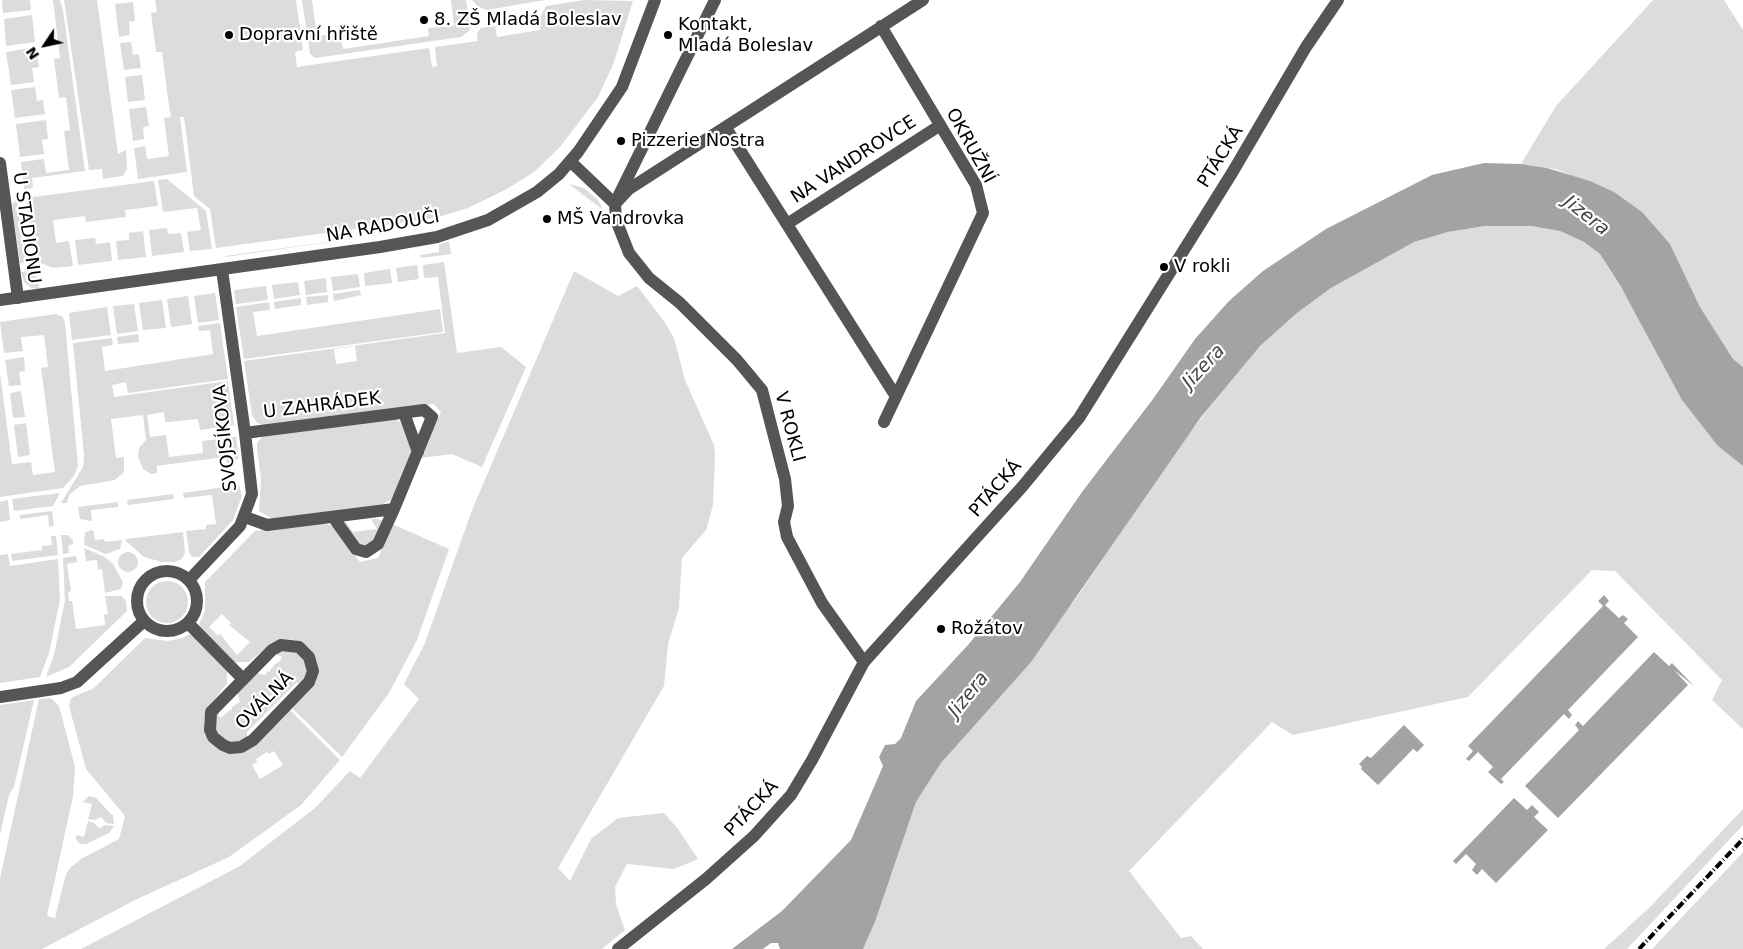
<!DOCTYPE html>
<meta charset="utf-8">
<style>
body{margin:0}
#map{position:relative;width:1743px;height:949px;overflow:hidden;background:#fff;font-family:"DejaVu Sans",sans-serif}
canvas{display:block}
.north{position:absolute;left:20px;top:20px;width:50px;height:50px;-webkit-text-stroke:4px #fff;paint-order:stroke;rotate:236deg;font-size:14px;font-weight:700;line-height:20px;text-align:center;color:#000}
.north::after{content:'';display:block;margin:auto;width:18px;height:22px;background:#000;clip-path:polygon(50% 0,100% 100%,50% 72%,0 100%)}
</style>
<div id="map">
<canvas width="1743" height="949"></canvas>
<div class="north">N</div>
</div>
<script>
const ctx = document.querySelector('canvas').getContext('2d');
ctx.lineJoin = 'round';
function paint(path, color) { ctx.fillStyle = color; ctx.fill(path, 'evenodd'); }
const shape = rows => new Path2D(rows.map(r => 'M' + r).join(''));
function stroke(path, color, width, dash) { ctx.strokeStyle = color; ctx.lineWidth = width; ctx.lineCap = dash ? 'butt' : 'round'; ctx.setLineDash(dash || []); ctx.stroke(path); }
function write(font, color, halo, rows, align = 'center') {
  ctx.font = font + ' "DejaVu Sans",sans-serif'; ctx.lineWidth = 4.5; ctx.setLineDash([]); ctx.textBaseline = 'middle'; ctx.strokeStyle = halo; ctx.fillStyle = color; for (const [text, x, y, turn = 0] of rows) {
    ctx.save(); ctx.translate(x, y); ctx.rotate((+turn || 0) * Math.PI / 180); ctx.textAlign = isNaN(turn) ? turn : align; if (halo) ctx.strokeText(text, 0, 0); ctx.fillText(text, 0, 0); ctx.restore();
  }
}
const green = shape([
 [2,0,30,0,31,10,3,13],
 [53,0,60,0,63,10,85,171,32,178,33,188,24,189,21,162,44,159,46,173,69,170,64,131,70,130,66,97,59,98,54,59,60,58],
 [64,0,97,0,118,154,126,150,127,169,123,176,103,179,102,169,89,170],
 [155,0,296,0,303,50,295,52,297,67,429,48,432,67,437,66,435,47,478,41,477,33,481,28,495,26,497,37,540,30,539,19,546,6,584,0,633,1,613,65,598,97,560,147,534,172,507,189,468,208,435,218,216,248,210,209,194,196,184,117,180,117,187,172,138,179,134,148,145,146,147,159,169,156,164,118,171,117,169,106,162,52,156,52,151,13,157,12],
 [302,0,312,0,317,36,340,33,343,49,429,36,428,28,454,26,451,0,466,0,470,30,461,37,315,58,310,54],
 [472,0,545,0,487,10,478,7],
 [1653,0,1724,0,1743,30,1743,367,1733,359,1700,307,1670,244,1614,192,1555,169,1521,164,1556,106],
 [133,2,135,21,129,22,130,35,119,37,115,4],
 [32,15,35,42,6,46,4,19],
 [131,42,133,55,139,54,141,68,124,70,120,43],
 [36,47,39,67,32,68,34,82,11,85,6,52],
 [142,75,145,100,128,102,125,77],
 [35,87,37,101,43,100,45,114,15,118,11,90],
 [146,107,149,126,143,127,144,139,133,141,129,109],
 [46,120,48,139,42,140,44,154,20,157,16,124],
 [167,179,206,211,212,249,190,251,187,232,201,230,197,208,163,212,158,180],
 [154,181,158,206,125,210,126,217,86,222,85,216,53,220,56,243,69,241,73,266,53,268,41,263,32,246,26,198],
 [569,184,584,188,598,200,603,210],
 [17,199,22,243,29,262,20,263,12,205],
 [1485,226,1531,226,1560,231,1584,242,1600,254,1718,446,1743,466,1743,729,1712,700,1722,680,1615,571,1592,570,1468,697,1293,735,1272,722,1129,871,1181,938,1191,936,1203,949,863,949,875,922,916,802,941,763,984,714,1077,597,1175,452,1229,382,1260,346,1297,313,1331,288,1414,242,1448,232],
 [436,227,225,257,225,256],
 [167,228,168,234,181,233,184,252,152,256,149,230],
 [143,231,146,257,118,260,116,241,129,240,129,233],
 [95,238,96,244,110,242,112,261,78,265,75,240],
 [449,241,451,254,421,258,420,255,439,252,439,245],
 [444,262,457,353,501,347,526,367,482,467,452,454,421,458,441,412,434,404,267,426,257,423,252,415,244,361,445,333,438,277,424,278,423,265],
 [355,346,357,361,336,364,334,349],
 [417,265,419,279,398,282,396,268],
 [390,269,392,283,365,286,364,273],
 [29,271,38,278,39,289,31,288,24,282,21,272],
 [574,271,618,296,637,286,664,321,674,338,685,380,714,445,715,456,713,505,706,530,682,558,679,608,668,644,664,686,558,868,570,881,591,839,618,818,664,813,678,829,698,859,674,869,627,864,615,887,616,904,625,930,602,949,81,949,240,866,315,808,350,771,360,778,419,699,404,684,425,643,472,510],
 [358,274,360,287,333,291,331,277],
 [326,278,327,292,306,295,304,281],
 [298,282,300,295,274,299,272,285],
 [266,286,268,300,236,304,234,290],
 [360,290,361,295,334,301,333,294],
 [215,293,219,320,198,323,194,296],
 [328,295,328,302,307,305,306,297],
 [188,296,192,324,171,327,167,299],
 [301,298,301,305,275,309,274,302],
 [162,300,166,328,143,330,139,303],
 [269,302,270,310,253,312,257,336,440,309,443,332,244,359,236,307],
 [134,304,138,331,117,334,113,306],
 [107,307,111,335,72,340,69,313],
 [56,314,63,317,65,323,78,466,74,476,63,488,0,497,0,373,12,464,31,462,33,475,55,472,41,368,48,367,44,335,21,337,23,351,4,353,0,322],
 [220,323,228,379,128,393,126,382,112,385,114,397,228,381,234,425,200,430,198,419,169,422,165,422,164,412,147,415,150,437,166,435,169,457,203,453,202,441,236,437,239,457,237,459,228,465,224,457,157,466,157,473,151,474,143,469,138,457,139,448,146,440,143,415,111,419,116,458,124,457,124,472,115,480,80,486,69,495,67,503,61,503,83,467,84,455,73,343,112,338,113,345,102,347,105,371,213,354,210,330,199,331,198,326],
 [138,334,139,342,118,344,117,337],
 [24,357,25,371,19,372,21,385,9,386,5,360],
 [21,391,25,417,13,418,10,393],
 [395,419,401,423,412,451,394,498,381,505,274,520,259,511,261,479,257,449,257,443,262,437],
 [26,423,30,455,18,457,14,425],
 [239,485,242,496,233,520,199,557,192,557,189,552,186,531,206,529,206,525,216,524,212,495,184,498,183,493],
 [60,493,53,506,14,511,12,499],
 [173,494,174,499,128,505,127,500],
 [8,500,10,520,0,522,0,502],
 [118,502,118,507,91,510,92,521,80,519,78,507],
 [52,511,54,526,49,527,48,515,20,519,20,515],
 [371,519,379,519,383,522,375,542,362,548,344,522,345,521,353,532,377,529],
 [323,522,334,527,360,562,378,558,392,524,449,549,417,640,389,693,342,757,292,708,310,690,316,681,317,662,308,647,295,640,282,639,270,644,249,662,235,662,204,632,199,624,205,611,205,582,255,531],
 [222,614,231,623,229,625,250,642,237,655,220,634,218,636,209,627],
 [93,530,95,540,104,539,105,542,122,540,120,549,106,554,84,545,85,532],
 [183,532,185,552,182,559,175,562,162,562,144,557,126,541,126,539],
 [61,535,68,535,73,541,73,544,68,546,69,553,63,554],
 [51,536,56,536,58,555,12,561,11,554,42,550,42,546,52,545],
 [84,548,105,557,113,564,123,582,121,589,105,593,102,569,98,570,97,560,86,561],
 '118 562a10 10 0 1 1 20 0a10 10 0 1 1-20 0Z',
 [8,554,10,566,58,559,60,600,49,653,40,677,0,683,0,555],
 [76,556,77,562,67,564,71,591,68,592,69,601,72,601,76,629,105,625,104,615,108,614,105,596,122,596,126,601,127,611,69,667,46,677,54,655,65,600,63,558],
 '146 602a21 21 0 1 1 42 0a21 21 0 1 1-42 0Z',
 [189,634,194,636,227,670,227,684,208,707,204,720,204,726,229,752,290,710,340,760,301,805,229,857,135,900,42,949,0,949,0,878,39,699,51,698,59,706,75,767,73,796,47,916,55,918,66,874,70,868,81,859,119,839,125,816,86,769,69,706,71,698,94,688,145,638,168,641,183,638],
 [274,751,283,765,260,779,252,765,257,762,256,759,267,752,269,754],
 [281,651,297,652,305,660,307,670,302,683,296,683,247,732,247,738,234,743,219,737,214,723,218,712,220,718,232,709,232,707,240,702,237,692,256,673,266,675,267,671,269,672,275,664,280,661,282,657,276,654],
 [34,700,14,787,9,795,0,835,0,705],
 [89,796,96,798,113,816,114,824,106,823,101,817,95,820,88,819,92,804,83,802],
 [1743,809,1743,825,1627,949,1604,949,1649,908],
 [88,821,94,823,99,828,105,825,114,826,109,833,86,844,80,844,76,839,76,835,84,837],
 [1743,852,1743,949,1652,949,1717,880]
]);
const water = shape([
 [1484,163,1521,164,1547,168,1590,181,1614,192,1642,212,1670,244,1700,307,1733,359,1743,367,1743,466,1718,446,1682,400,1621,287,1600,254,1584,242,1560,231,1531,226,1485,226,1448,232,1414,242,1331,288,1297,313,1260,346,1201,417,1031,662,941,763,916,802,875,922,863,949,780,949,778,943,771,943,763,949,732,949,782,911,851,840,883,766,879,757,885,745,895,744,901,738,916,701,968,645,1020,582,1082,492,1153,399,1195,339,1229,301,1263,271,1326,229,1432,175],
 [1604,595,1609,601,1605,605,1619,618,1623,615,1628,619,1624,623,1638,637,1568,710,1572,715,1569,719,1564,714,1501,779,1504,782,1501,784,1488,772,1493,767,1478,752,1469,761,1466,759,1473,751,1468,746,1603,606,1598,601],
 [1654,652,1669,666,1672,663,1694,686,1674,670,1688,685,1558,818,1525,786,1579,730,1575,725,1578,721,1583,726],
 [1404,725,1424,745,1417,752,1413,749,1378,785,1361,769,1362,767,1359,764,1367,756,1371,758],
 [1514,798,1527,810,1532,805,1539,812,1534,817,1548,830,1496,883,1482,869,1477,875,1472,870,1476,864,1466,854,1456,864,1453,861]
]);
const minor = shape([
 [881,26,976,185,983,213,884,422],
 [726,128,895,395],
 [570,161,615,204],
 [0,163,18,298],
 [619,195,715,0],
 [615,204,616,220,629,253,649,278,680,303,737,360,762,390,785,479,788,506,784,522,787,537,822,603,864,662],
 [615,204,629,189,923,0],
 [787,224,939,126],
 [0,300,380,247,437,237,488,220,537,192,559,174,578,152,622,87,655,0],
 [404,413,418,452],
 [245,517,267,525,394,509,432,417,424,410,245,433],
 [333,517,356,549,366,552,378,544,394,509],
 '137 601a30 30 0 1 1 60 0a30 30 0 1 1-60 0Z',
 [189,580,240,526,252,494,245,433,222,270],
 [188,623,242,678],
 [281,645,299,647,309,657,313,671,309,682,253,740,241,747,230,748,223,745,213,737,210,730,211,712,272,650,281,645],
 [0,697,61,688,77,682,144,621],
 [618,949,706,879,754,836,791,795,812,760,864,662,1022,487,1079,418,1232,173,1306,47,1338,0]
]);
const rail = shape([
 [1639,949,1743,839]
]);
const markers = [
 [424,20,5,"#000"],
 [229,35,5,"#000"],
 [668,35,5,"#000"],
 [621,141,5,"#000"],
 [547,219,5,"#000"],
 [1164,267,5,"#000"],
 [941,629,5,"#000"]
];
const poiNames = [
 ["8. ZŠ Mladá Boleslav",434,20],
 ["Kontakt,",678,25],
 ["Mladá Boleslav",678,46],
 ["Dopravní hřiště",239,35],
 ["Pizzerie Nostra",631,141],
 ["MŠ Vandrovka",557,219],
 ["V rokli",1174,267],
 ["Rožátov",951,629]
];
const streetNames = [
 ["OKRUŽNÍ",970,146,61],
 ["PTÁCKÁ",1221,157,-58],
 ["NA VANDROVCE",854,160,-33],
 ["NA RADOUČI",383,227,-10],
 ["U STADIONU",26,228,82],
 ["U ZAHRÁDEK",322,406,-7],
 ["V ROKLI",789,427,75],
 ["SVOJSÍKOVA",226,438,-96],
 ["PTÁCKÁ",996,489,-49],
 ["OVÁLNÁ",265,701,-45],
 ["PTÁCKÁ",752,809,-47]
];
const waterNames = [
 ["Jizera",1586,216,38],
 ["Jizera",1204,367,-47],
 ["Jizera",969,695,-51]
];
paint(green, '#dcdcdc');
paint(water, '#a3a3a3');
stroke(minor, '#555', 12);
stroke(rail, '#000', 4, [8, 2.5, 1, 2.5]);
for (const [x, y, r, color] of markers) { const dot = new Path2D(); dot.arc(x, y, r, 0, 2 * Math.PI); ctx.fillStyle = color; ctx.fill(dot); stroke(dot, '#fff', 2); }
write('18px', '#000', '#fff', poiNames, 'left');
write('18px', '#000', '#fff', streetNames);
write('italic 19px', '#444', '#fff', waterNames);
</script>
